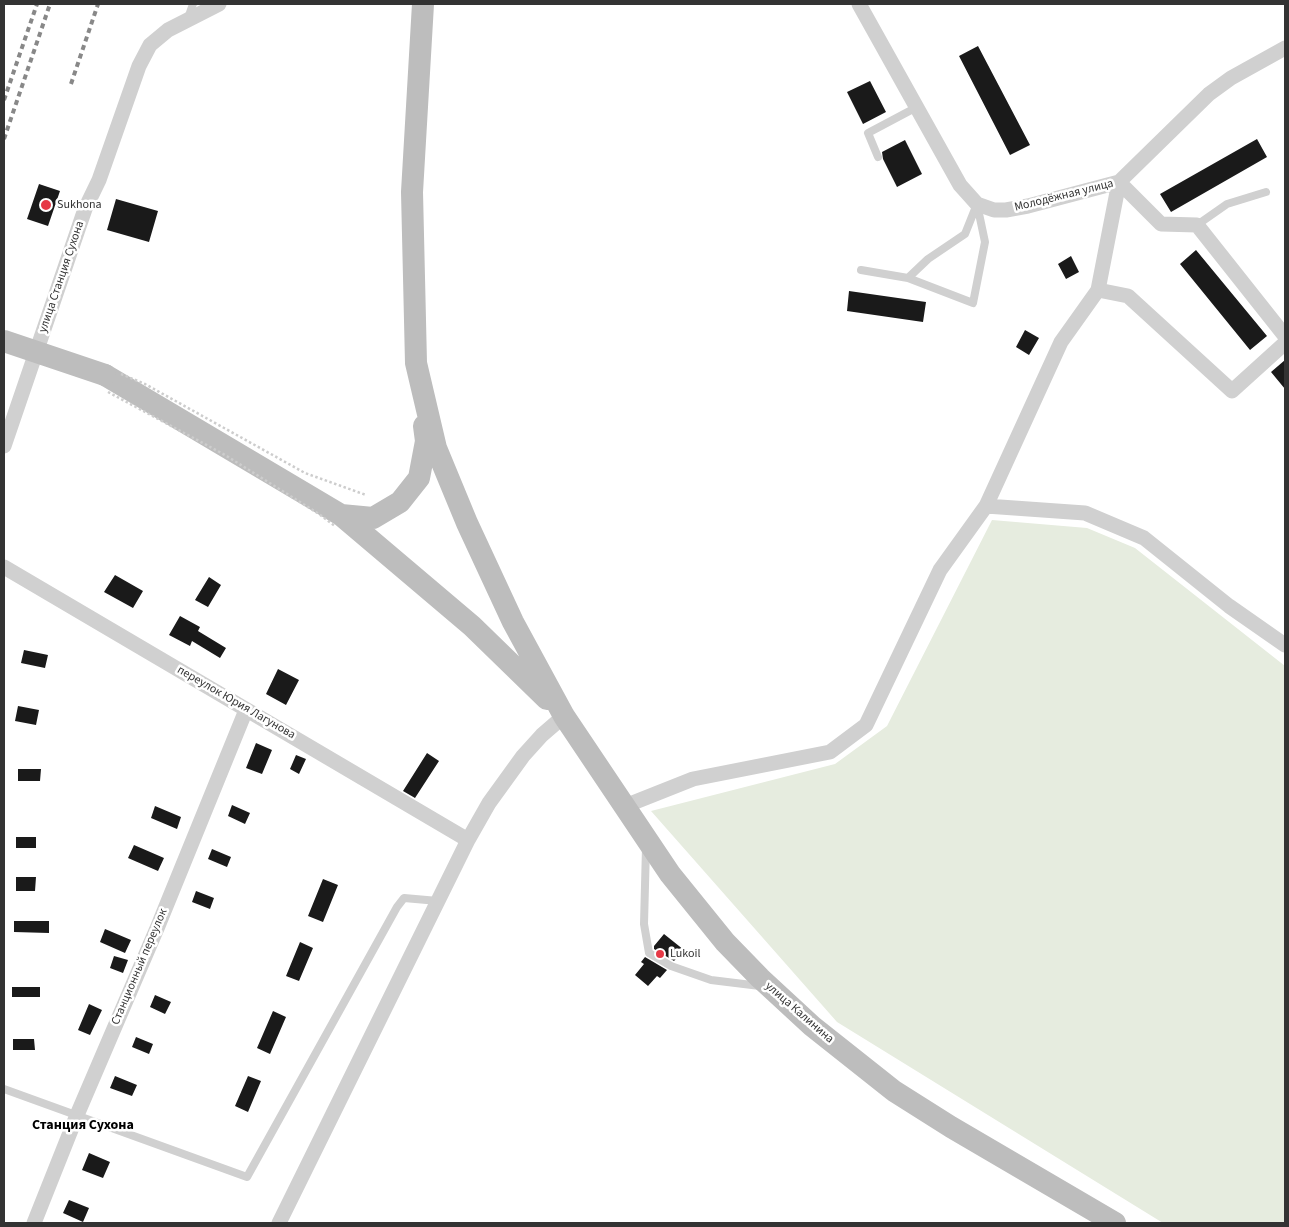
<!DOCTYPE html>
<meta charset="utf-8">
<style>
body{margin:0}
#map{position:relative;width:1289px;height:1227px;overflow:hidden;background:#fff;font-family:"Source Sans 3",sans-serif}
canvas{display:block}
.frame{position:absolute;inset:0;border:5px solid #333;pointer-events:none}
</style>
<div id="map">
<canvas width="1289" height="1227"></canvas>
<div class="frame"></div>
</div>
<script>
const ctx = document.querySelector('canvas').getContext('2d');
ctx.lineJoin = 'round';
function paint(path, color) { ctx.fillStyle = color; ctx.fill(path, 'evenodd'); }
const shape = rows => new Path2D(rows.map(r => 'M' + r).join(''));
function stroke(path, color, width, dash) { ctx.strokeStyle = color; ctx.lineWidth = width; ctx.lineCap = dash ? 'butt' : 'round'; ctx.setLineDash(dash || []); ctx.stroke(path); }
function write(font, color, halo, rows, align = 'center') {
  ctx.font = font + ' "Source Sans 3",sans-serif'; ctx.lineWidth = 5; ctx.setLineDash([]); ctx.textBaseline = 'middle'; ctx.strokeStyle = halo; ctx.fillStyle = color; for (const [text, x, y, turn = 0] of rows) {
    ctx.save(); ctx.translate(x, y); ctx.rotate((+turn || 0) * Math.PI / 180); ctx.textAlign = isNaN(turn) ? turn : align; if (halo) ctx.strokeText(text, 0, 0); ctx.fillText(text, 0, 0); ctx.restore();
  }
}
const green = shape([
 [992,520,1087,528,1135,548,1285,666,1285,1223,1163,1223,837,1022,651,811,835,764,887,726]
]);
const building = shape([
 [978,46,1030,145,1010,155,959,56],
 [870,81,886,112,863,124,847,92],
 [1257,139,1267,157,1171,212,1160,194],
 [905,140,922,174,897,187,883,159,882,152],
 [39,184,60,191,48,226,27,219],
 [116,199,158,211,149,242,107,230],
 [1196,250,1267,336,1250,350,1180,264],
 [1071,256,1079,272,1066,279,1058,264],
 [849,291,926,302,923,322,847,311],
 [1025,330,1039,338,1029,355,1016,347],
 [1285,360,1285,389,1271,372],
 [115,575,143,591,133,608,104,592],
 [209,577,221,585,208,607,195,600],
 [180,616,200,627,198,631,226,648,220,658,192,641,190,646,169,635],
 [24,650,48,655,45,668,21,663],
 [278,669,299,680,286,705,266,694],
 [18,706,39,710,36,725,15,721],
 [256,743,272,750,262,774,246,768],
 [427,753,439,761,415,798,403,791],
 [296,755,306,759,299,774,290,769],
 [18,769,41,769,40,781,18,781],
 [232,805,250,813,245,824,228,816],
 [155,806,181,817,177,829,151,818],
 [16,837,36,837,36,848,16,848],
 [134,845,164,858,158,871,128,858],
 [212,849,231,857,227,867,208,859],
 [16,877,36,877,35,891,16,891],
 [323,879,338,885,323,922,308,916],
 [196,891,214,898,210,909,192,902],
 [14,921,49,921,49,933,14,932],
 [105,929,131,940,125,953,100,942],
 [664,934,684,950,674,961,654,949,654,946],
 [300,942,313,948,299,981,286,976],
 [114,956,128,960,123,973,110,968],
 [645,957,667,970,660,978,657,976,648,986,635,975,644,964,641,962],
 [12,987,40,987,40,997,12,997],
 [155,995,171,1002,165,1014,150,1007],
 [89,1004,102,1010,90,1035,78,1030],
 [273,1011,286,1017,270,1054,257,1048],
 [136,1037,153,1044,149,1054,132,1047],
 [13,1039,34,1039,35,1050,13,1050],
 [115,1076,137,1085,132,1096,110,1088],
 [248,1076,261,1081,248,1112,235,1106],
 [89,1153,110,1162,103,1178,82,1170],
 [69,1200,89,1208,83,1222,63,1213]
]);
const lane = shape([
 [188,18,193,4],
 [878,157,868,133,917,107],
 [1197,225,1227,204,1266,192],
 [861,270,908,278,928,259,965,234,977,204],
 [908,278,973,303,985,242,977,204],
 [646,847,644,924,649,953,671,966,711,980,760,986],
 [4,1089,247,1177,397,907,404,898,438,901]
]);
const street = shape([
 [859,4,960,185,977,204,994,210,1006,210,1028,206,1119,182,1161,224,1197,225,1285,336],
 [1098,290,1128,296,1232,391,1285,343],
 [4,446,85,209,99,180,139,66,150,45,168,30,219,4],
 [986,506,1085,513,1144,538,1229,606,1285,645],
 [4,567,468,840],
 [625,806,693,779,830,752,866,725,940,570,986,506,1061,342,1098,290,1119,182,1209,94,1231,78,1285,48],
 [34,1223,77,1115,158,926,246,710],
 [279,1223,468,840,489,803,523,756,542,735,564,716]
]);
const secondary = shape([
 [423,4,412,192,416,363,436,448,467,523,513,622,564,716,670,874,725,942,760,978,812,1026,894,1091,951,1127,1115,1223],
 [105,375,341,515,472,626,547,699],
 [341,515,373,518,400,502,419,478,426,441,424,426]
]);
const rail = shape([
 [71,84,98,4],
 [4,100,37,4],
 [4,139,50,4]
]);
const pathBridge = shape([
 [121,374,145,384,305,473,366,495],
 [108,392,225,455,319,514,335,526]
]);
const secondaryBridge = shape([
 [4,341,105,375]
]);
const markers = [
 [46,205,6,"#e63946"],
 [660,954,5,"#e63946"]
];
const streetNames = [
 ["Молодёжная улица",1064,196,-14],
 ["улица Станция Сухона",62,277,-71],
 ["переулок Юрия Лагунова",236,703,30],
 ["Станционный переулок",140,967,-67],
 ["улица Калинина",799,1013,41]
];
const poiNames = [
 ["Sukhona",57,205],
 ["Lukoil",670,954]
];
const neighbourhoodNames = [
 ["Станция Сухона",83,1126]
];
paint(green, '#e6ecdf');
paint(building, '#1a1a1a');
stroke(lane, '#d0d0d0', 8);
stroke(street, '#d0d0d0', 15);
stroke(secondary, '#bdbdbd', 22);
stroke(rail, '#888', 4, [5, 4]);
stroke(pathBridge, '#cdcdcd', 2.5, [2.5, 2.5]);
stroke(secondaryBridge, '#bdbdbd', 22);
for (const [x, y, r, color] of markers) { const dot = new Path2D(); dot.arc(x, y, r, 0, 2 * Math.PI); ctx.fillStyle = color; ctx.fill(dot); stroke(dot, '#fff', 2); }
write('12px', '#333', '#fff', streetNames);
write('12px', '#333', '#fff', poiNames, 'left');
write('bold 14px', '#000', '#fff', neighbourhoodNames);
</script>
